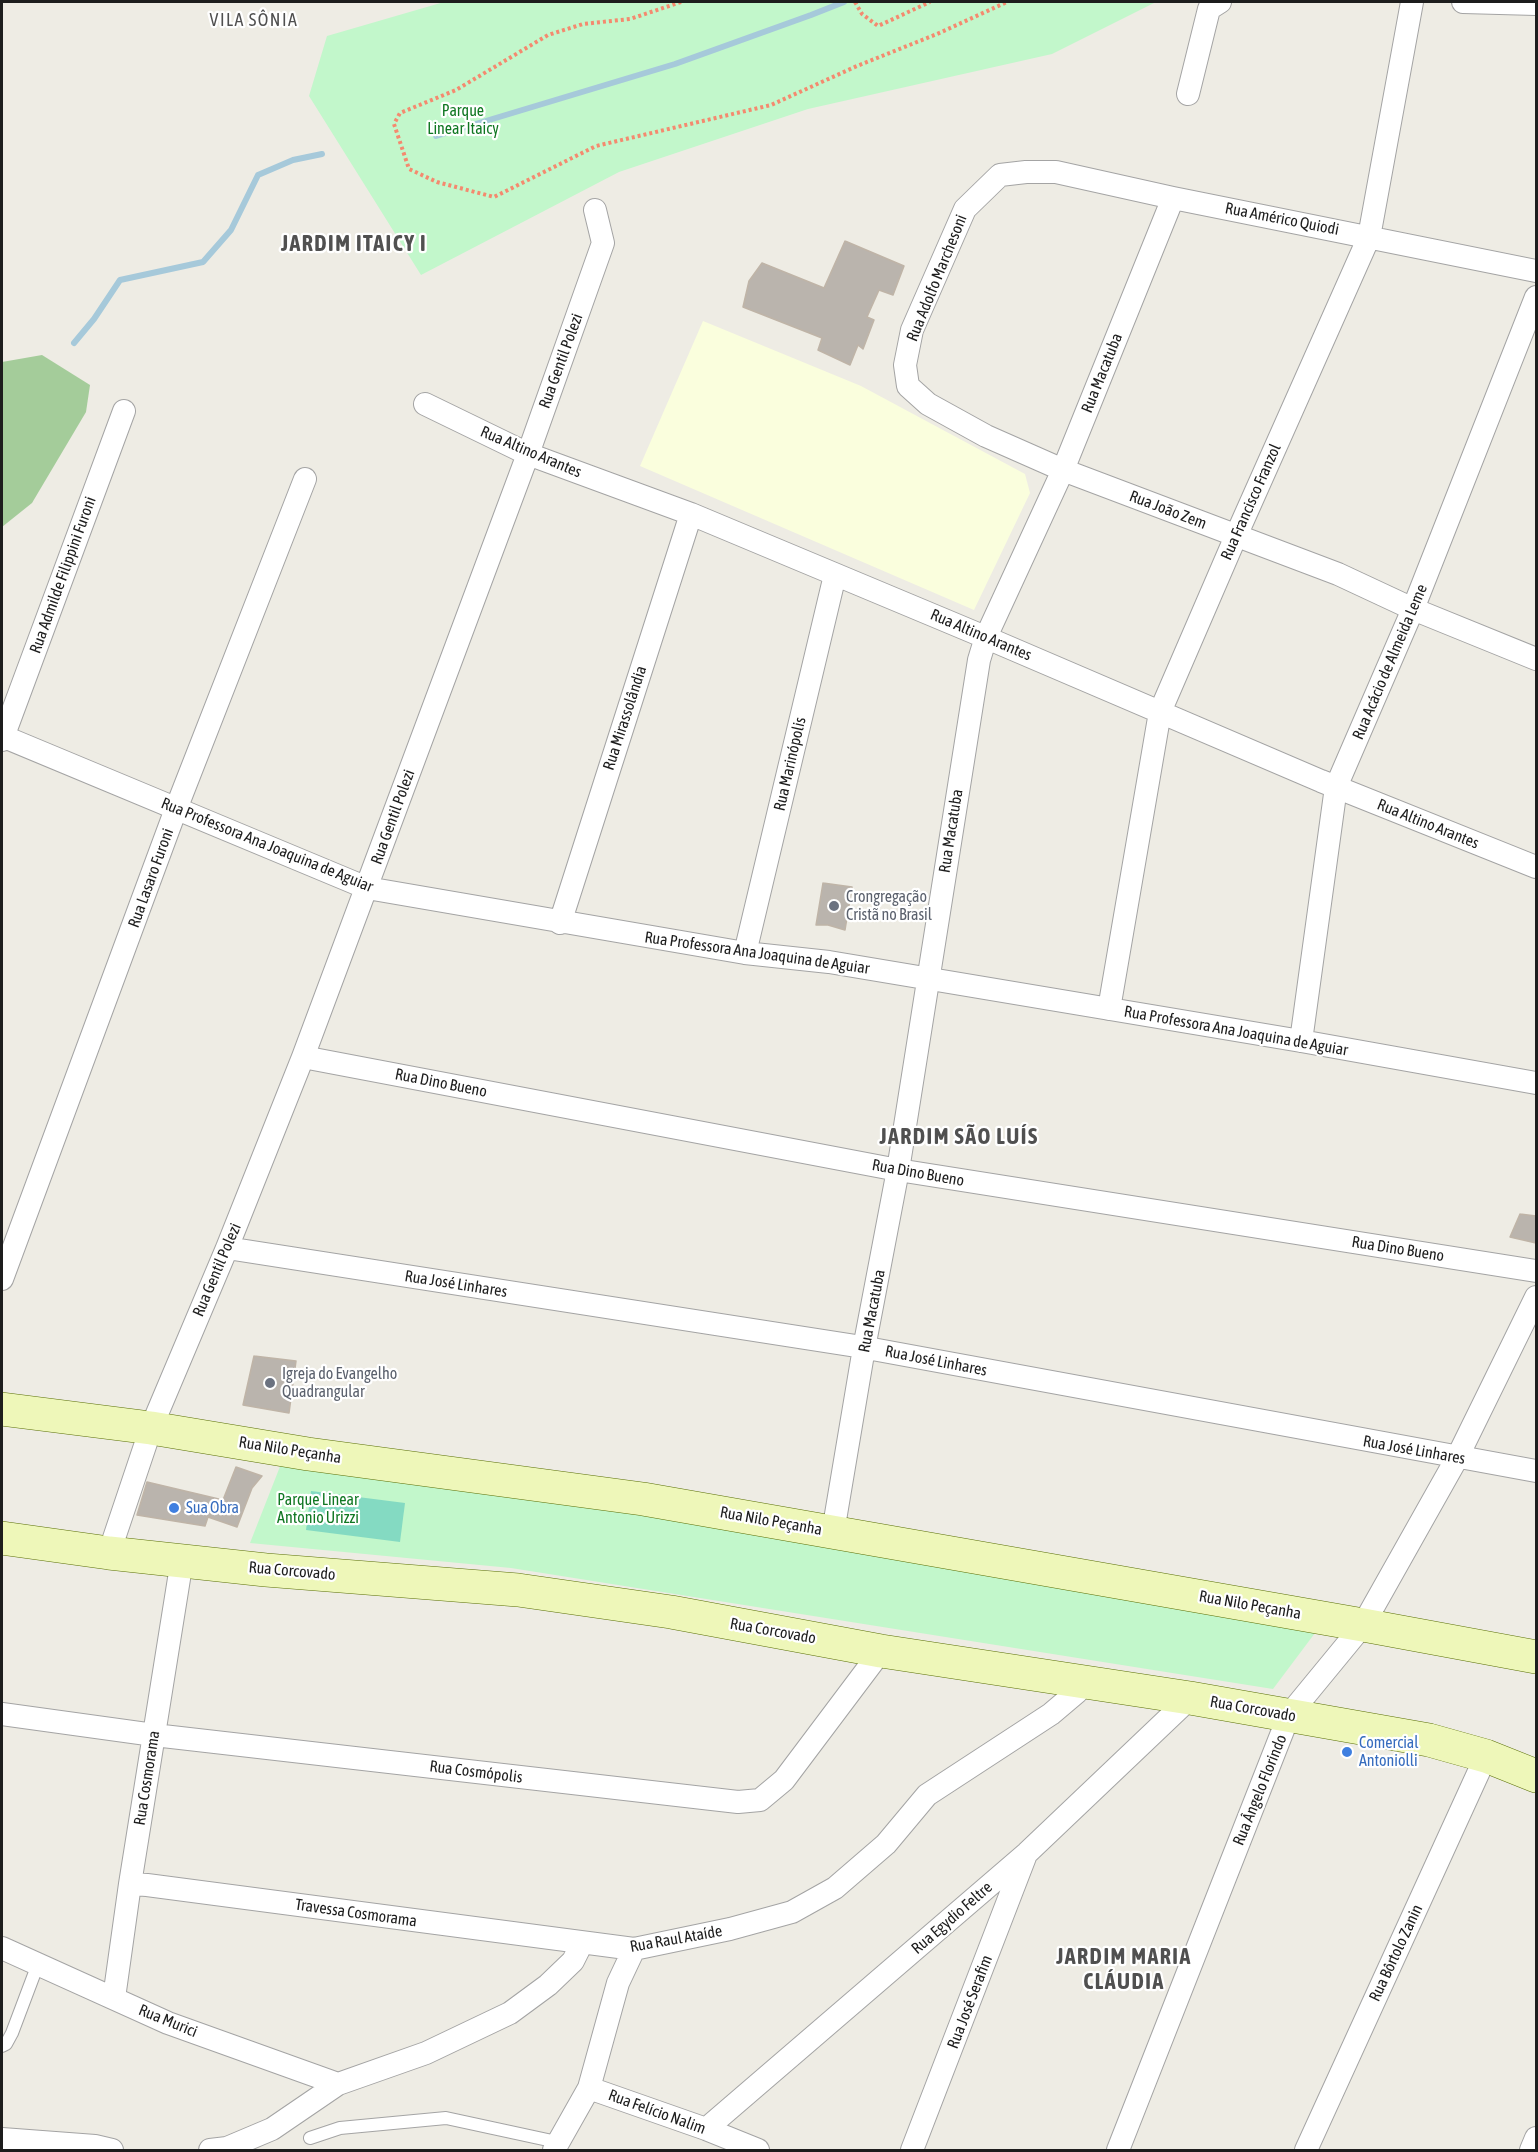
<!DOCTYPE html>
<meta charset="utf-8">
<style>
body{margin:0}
#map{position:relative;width:1538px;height:2152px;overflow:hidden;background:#eeece4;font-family:"Asap Condensed",sans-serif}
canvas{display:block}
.frame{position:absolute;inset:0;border:3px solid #1d1d1d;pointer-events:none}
</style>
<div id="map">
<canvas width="1538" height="2152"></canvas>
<div class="frame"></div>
</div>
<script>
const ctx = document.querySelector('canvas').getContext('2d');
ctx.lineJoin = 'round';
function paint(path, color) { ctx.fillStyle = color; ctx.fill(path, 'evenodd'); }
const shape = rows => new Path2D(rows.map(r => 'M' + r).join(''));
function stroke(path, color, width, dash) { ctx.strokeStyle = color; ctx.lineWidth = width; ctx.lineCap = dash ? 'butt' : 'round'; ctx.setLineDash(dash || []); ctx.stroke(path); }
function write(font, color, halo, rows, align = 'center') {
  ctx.font = font + ' "Asap Condensed",sans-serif'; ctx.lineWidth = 4.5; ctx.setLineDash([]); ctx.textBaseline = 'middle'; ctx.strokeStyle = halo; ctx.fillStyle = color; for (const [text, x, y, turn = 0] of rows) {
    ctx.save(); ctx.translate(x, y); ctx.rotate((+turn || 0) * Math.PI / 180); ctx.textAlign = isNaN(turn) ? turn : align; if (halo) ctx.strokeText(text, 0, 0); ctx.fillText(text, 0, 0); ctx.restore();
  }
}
const education = shape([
 [703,321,861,386,1025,474,1030,493,974,610,640,466]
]);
const forest = shape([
 [42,355,90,385,86,412,32,503,2,527,2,362]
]);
const park = shape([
 [444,2,1156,2,1052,54,808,109,619,172,421,275,309,96,327,36],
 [281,1464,514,1493,1315,1633,1273,1689,511,1568,250,1543]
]);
const pitch = shape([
 [311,1491,405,1503,400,1542,306,1530]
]);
const stream = shape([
 [436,136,675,64,811,15,844,2],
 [74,343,94,319,120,280,203,262,231,230,258,175,293,160,322,154]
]);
const building = shape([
 [845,241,904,266,893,295,879,290,867,317,874,320,863,349,858,345,850,365,818,350,822,338,743,307,749,281,762,263,824,288,845,241],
 [823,883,852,887,845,930,828,925,816,925,823,883],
 [1520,1214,1536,1216,1536,1243,1510,1237,1520,1214],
 [254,1356,296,1361,289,1413,243,1405,254,1356],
 [236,1467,262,1476,252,1488,237,1527,208,1517,205,1526,137,1515,147,1482,223,1500,236,1467]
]);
const path = shape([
 [681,2,630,19,583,24,548,35,456,90,400,113,394,124,409,169,437,182,494,197,596,146,771,105,857,66,937,34,1007,2],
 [855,2,862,14,878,26,930,2]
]);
const lane = shape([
 [2,2046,6,2044,12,2033,38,1964],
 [310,2138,340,2128,446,2118,557,2142]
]);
const street = shape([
 [1463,2,1536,4],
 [1188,94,1209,9,1220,2],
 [1536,271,1173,198,1056,172,1026,172,1000,175,965,209,912,330,905,365,908,386,928,404,986,436,1063,470,1338,574,1413,609,1536,659],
 [425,404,528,454,691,514,973,632,1321,781,1536,867],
 [2,736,367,888,745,953,829,962,1301,1041,1536,1083],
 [2,740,124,411],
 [560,923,691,514],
 [745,953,835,575],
 [1109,1009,1160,712,1236,536,1369,237,1412,2],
 [1301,1041,1336,787,1413,609,1536,297],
 [303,1057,898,1170,1536,1271],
 [227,1248,856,1346,1536,1471],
 [2,1279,176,809,305,479],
 [833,1532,864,1348,898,1170,979,660,986,637,1063,470,1173,198],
 [109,1553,151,1428,227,1248,303,1057,528,454,603,243,595,210],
 [2,1714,154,1735,738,1802,760,1800,784,1780,881,1651],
 [130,1884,147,1885,634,1949,730,1929,792,1912,835,1888,886,1844,927,1795,1051,1714,1077,1692,1082,1682],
 [2,1948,168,2023,338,2084],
 [114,1998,130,1884,182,1560],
 [589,2088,706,2129,758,2150],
 [706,2129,1027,1853,1190,1698],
 [2,2139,95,2146,112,2150],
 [210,2150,227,2148,272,2129,338,2084,426,2053,510,2013,548,1985,573,1961,582,1943],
 [554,2150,589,2088,618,1983,634,1949],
 [912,2150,1025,1857],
 [1118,2150,1289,1715,1363,1625,1457,1458,1536,1297],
 [1306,2150,1486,1756],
 [1531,2150,1536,2138]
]);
const secondary = shape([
 [2,1409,151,1428,308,1454,643,1499,1363,1625,1536,1657],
 [2,1538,109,1553,266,1570,518,1590,671,1612,881,1651,1190,1698,1429,1740,1486,1756,1536,1776]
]);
const markers = [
 [834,906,6,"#6b7280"],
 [270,1383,6,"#6b7280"],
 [174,1508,6,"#3f7fe0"],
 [1347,1752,6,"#3f7fe0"]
];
const parkNames = [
 ["Parque",463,111],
 ["Linear Itaicy",463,129],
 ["Parque Linear",318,1500],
 ["Antonio Urizzi",318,1518]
];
const streetNames = [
 ["Rua Américo Quiodi",1282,219,11],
 ["Rua Adolfo Marchesoni",937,278,-68],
 ["Rua Gentil Polezi",561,361,-70],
 ["Rua Macatuba",1102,373,-68],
 ["Rua Altino Arantes",531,452,23],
 ["Rua Francisco Franzol",1251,502,-66],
 ["Rua João Zem",1168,510,21],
 ["Rua Admilde Filippini Furoni",63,575,-70],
 ["Rua Altino Arantes",981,635,23],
 ["Rua Acácio de Almeida Leme",1390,662,-67],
 ["Rua Mirassolândia",625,718,-72],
 ["Rua Marinópolis",790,764,-77],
 ["Rua Gentil Polezi",393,817,-70],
 ["Rua Altino Arantes",1428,824,22],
 ["Rua Macatuba",951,831,-81],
 ["Rua Professora Ana Joaquina de Aguiar",267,845,22],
 ["Rua Lasaro Furoni",151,878,-70],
 ["Rua Professora Ana Joaquina de Aguiar",757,953,8],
 ["Rua Professora Ana Joaquina de Aguiar",1236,1031,10],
 ["Rua Dino Bueno",441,1083,11],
 ["Rua Dino Bueno",918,1173,10],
 ["Rua Dino Bueno",1398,1249,9],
 ["Rua Gentil Polezi",217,1270,-67],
 ["Rua José Linhares",456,1284,9],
 ["Rua Macatuba",872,1311,-79],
 ["Rua José Linhares",936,1361,11],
 ["Rua Nilo Peçanha",290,1450,9],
 ["Rua José Linhares",1414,1450,10],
 ["Rua Nilo Peçanha",771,1521,10],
 ["Rua Corcovado",292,1571,5],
 ["Rua Nilo Peçanha",1250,1605,10],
 ["Rua Corcovado",773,1631,10],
 ["Rua Corcovado",1253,1709,10],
 ["Rua Cosmópolis",476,1772,7],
 ["Rua Cosmorama",147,1778,-81],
 ["Rua Ângelo Florindo",1260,1790,-68],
 ["Travessa Cosmorama",356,1913,8],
 ["Rua Egydio Feltre",952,1918,-41],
 ["Rua Raul Ataíde",676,1939,-10],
 ["Rua Bôrtolo Zanin",1396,1953,-65],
 ["Rua José Serafim",970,2002,-69],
 ["Rua Murici",168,2021,22],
 ["Rua Felício Nalim",657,2112,20]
];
const worshipNames = [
 ["Crongregação",846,897],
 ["Cristã no Brasil",846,915],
 ["Igreja do Evangelho",282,1374],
 ["Quadrangular",282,1392]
];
const shopNames = [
 ["Sua Obra",186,1508],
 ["Comercial",1359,1743],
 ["Antoniolli",1359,1761]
];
const neighbourhoodNames = [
 ["VILA SÔNIA",254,20]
];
const districtNames = [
 ["JARDIM ITAICY I",354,244],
 ["JARDIM SÃO LUÍS",959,1137],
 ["JARDIM MARIA",1124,1957],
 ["CLÁUDIA",1124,1982]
];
paint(education, '#fafedd');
paint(forest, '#a4cc9a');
paint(park, '#c2f7cb');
paint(pitch, '#84dac2');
stroke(stream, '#a6c9da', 6);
paint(building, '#bab4ad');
stroke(building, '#bfb4a7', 1.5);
stroke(lane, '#a4a4a4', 14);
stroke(street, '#a4a4a4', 24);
stroke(secondary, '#5b7009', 34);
stroke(path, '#f48a6f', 4, [3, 3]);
stroke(lane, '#fff', 12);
stroke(street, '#fff', 22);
stroke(secondary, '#eef7b9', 33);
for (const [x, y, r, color] of markers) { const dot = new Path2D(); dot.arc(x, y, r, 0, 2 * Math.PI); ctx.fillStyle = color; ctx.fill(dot); stroke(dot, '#fff', 2); }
write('16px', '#107722', '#fff', parkNames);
write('16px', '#1d1d1d', '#fff', streetNames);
write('16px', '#5b616d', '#fff', worshipNames, 'left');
write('16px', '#366cbe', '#fff', shopNames, 'left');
ctx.letterSpacing = '1.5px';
write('18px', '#505050', '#fff', neighbourhoodNames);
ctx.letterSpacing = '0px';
ctx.letterSpacing = '1.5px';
write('bold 22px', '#505050', '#fff', districtNames);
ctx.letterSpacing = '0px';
</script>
